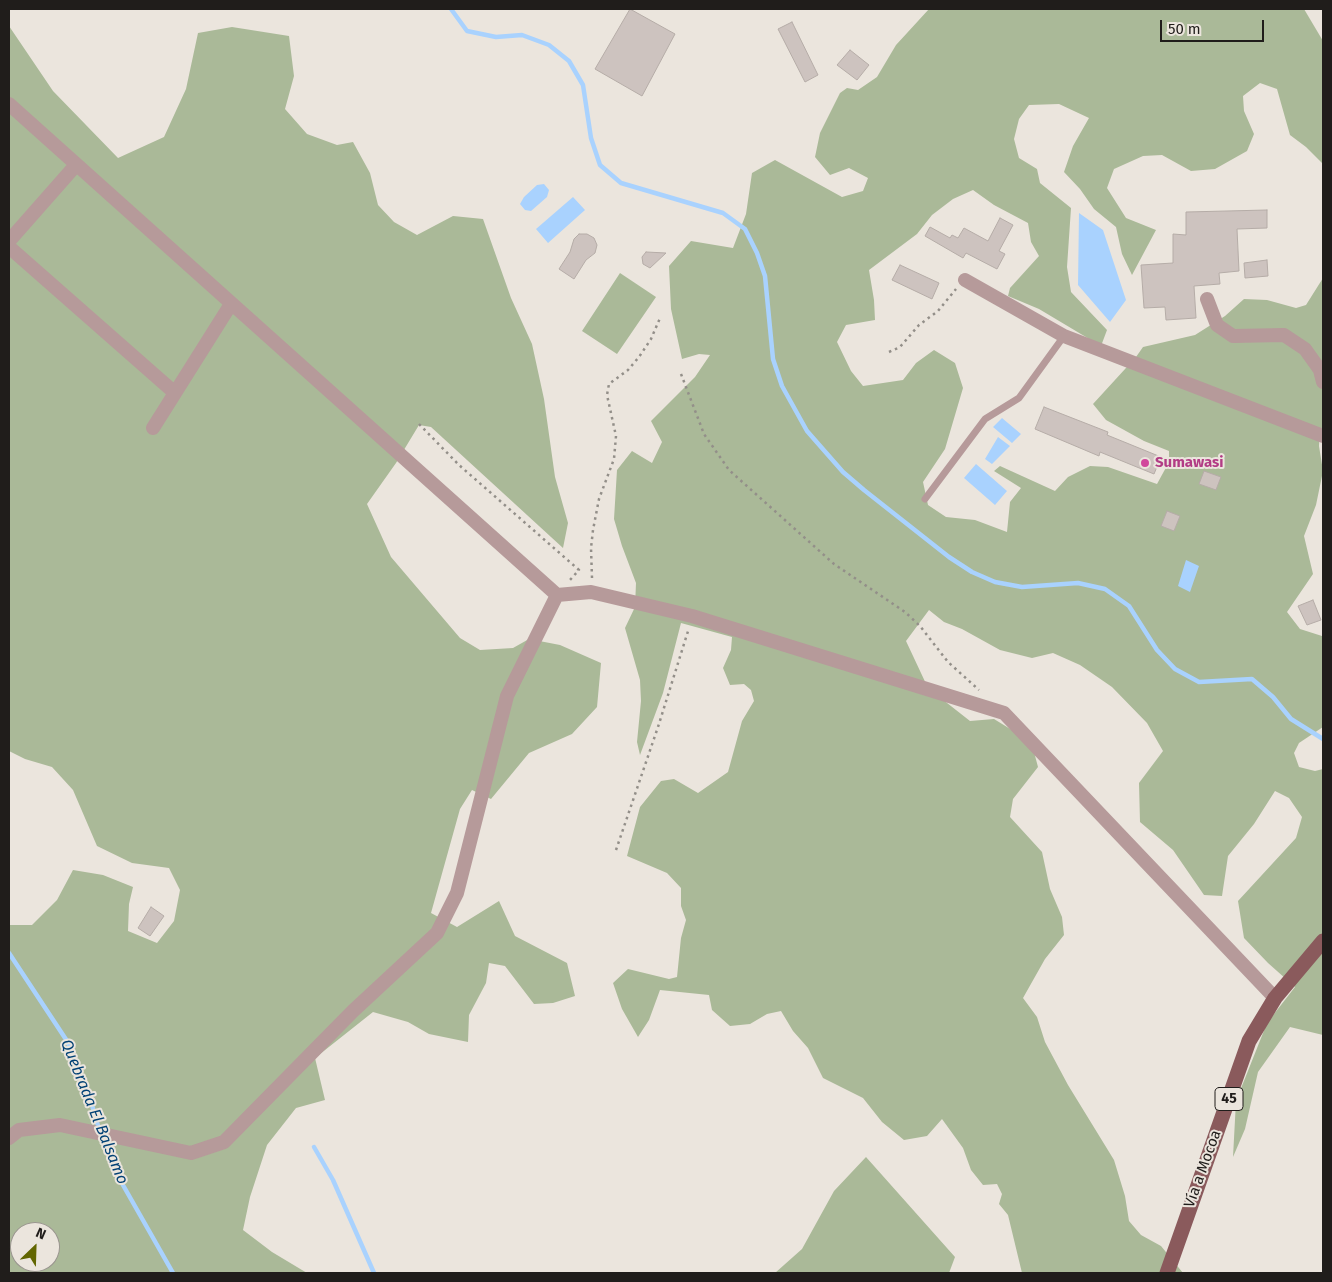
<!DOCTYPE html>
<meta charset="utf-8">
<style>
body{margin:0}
#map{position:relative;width:1332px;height:1282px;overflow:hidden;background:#ebe5dd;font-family:"Fira Sans",sans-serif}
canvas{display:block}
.frame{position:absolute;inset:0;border:10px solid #201d1b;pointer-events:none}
.north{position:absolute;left:10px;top:1222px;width:50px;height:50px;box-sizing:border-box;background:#ebe5dd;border:1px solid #9a958f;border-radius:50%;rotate:24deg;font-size:14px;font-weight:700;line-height:20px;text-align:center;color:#201d1b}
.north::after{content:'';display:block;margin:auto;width:18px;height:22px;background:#626601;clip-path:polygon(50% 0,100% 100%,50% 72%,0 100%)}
.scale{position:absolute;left:1160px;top:20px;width:104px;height:22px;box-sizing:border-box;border:2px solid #201d1b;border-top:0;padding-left:6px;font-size:15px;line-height:18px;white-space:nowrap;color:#201d1b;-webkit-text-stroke:4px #ebe5dd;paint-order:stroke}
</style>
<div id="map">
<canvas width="1332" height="1282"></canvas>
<div class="frame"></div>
<div class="north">N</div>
<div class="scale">50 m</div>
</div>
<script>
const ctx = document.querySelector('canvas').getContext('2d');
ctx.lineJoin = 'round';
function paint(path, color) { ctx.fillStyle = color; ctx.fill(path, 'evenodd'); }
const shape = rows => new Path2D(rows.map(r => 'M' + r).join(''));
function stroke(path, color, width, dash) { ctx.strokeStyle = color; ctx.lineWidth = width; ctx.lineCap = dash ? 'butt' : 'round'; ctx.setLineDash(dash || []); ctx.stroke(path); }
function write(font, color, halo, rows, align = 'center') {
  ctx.font = font + ' "Fira Sans",sans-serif'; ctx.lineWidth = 4; ctx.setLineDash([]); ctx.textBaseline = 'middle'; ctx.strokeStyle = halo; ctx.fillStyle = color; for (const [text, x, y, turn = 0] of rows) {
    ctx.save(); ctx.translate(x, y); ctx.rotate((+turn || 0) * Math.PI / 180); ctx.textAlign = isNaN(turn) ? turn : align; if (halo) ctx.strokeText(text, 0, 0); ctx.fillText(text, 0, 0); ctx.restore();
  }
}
const green = shape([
 [929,9,1304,9,1323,41,1323,164,1306,147,1290,135,1277,89,1260,83,1243,96,1244,111,1254,134,1247,151,1215,169,1191,171,1162,155,1143,156,1114,169,1107,188,1126,218,1156,230,1132,275,1122,254,1116,227,1094,209,1080,189,1064,172,1073,146,1089,118,1059,104,1029,105,1019,119,1014,139,1019,158,1037,169,1040,183,1071,208,1067,267,1071,292,1107,330,1101,346,1039,309,1008,296,1010,288,1039,256,1031,242,1028,223,994,205,973,190,953,199,932,215,917,234,869,270,874,300,875,320,846,325,837,342,851,371,863,386,903,380,916,363,934,350,955,363,963,388,945,449,923,482,928,505,946,517,975,520,1007,532,1010,502,1021,488,994,471,1000,466,1055,491,1068,477,1090,466,1108,467,1157,484,1169,462,1169,451,1144,441,1106,420,1093,404,1136,357,1143,347,1195,335,1225,316,1244,299,1267,300,1296,308,1306,305,1323,278,1323,428,1320,429,1319,446,1323,471,1316,505,1304,536,1313,574,1287,612,1300,629,1322,636,1323,634,1323,727,1299,743,1294,753,1299,767,1315,771,1323,769,1323,1035,1290,1027,1258,1072,1245,1129,1233,1157,1236,1101,1267,1023,1295,987,1268,963,1244,938,1238,901,1296,838,1302,817,1289,798,1275,791,1254,824,1228,856,1222,896,1204,895,1173,850,1140,822,1139,783,1163,751,1147,723,1112,687,1080,665,1053,653,1032,658,1000,650,962,629,944,622,929,610,906,641,928,688,970,721,994,719,1020,735,1034,752,1038,767,1013,799,1010,817,1042,852,1050,889,1062,917,1064,935,1045,959,1023,998,1037,1017,1045,1042,1068,1085,1114,1160,1125,1196,1129,1221,1141,1235,1161,1246,1183,1273,1022,1273,1008,1215,999,1204,1002,1194,997,1184,983,1185,971,1170,963,1148,942,1119,927,1136,904,1140,882,1122,863,1098,823,1078,808,1048,793,1031,781,1011,767,1014,750,1024,730,1026,712,1010,709,995,660,990,649,1020,638,1037,622,1009,613,983,628,969,669,979,677,977,681,938,686,920,681,906,681,888,667,873,627,856,640,807,661,781,674,779,698,793,728,772,742,721,754,701,751,690,744,684,730,685,723,668,731,650,732,637,681,623,663,693,640,755,637,742,641,701,640,680,625,628,635,607,636,583,622,546,614,519,617,470,632,451,652,463,662,442,651,421,695,377,710,355,699,354,682,359,671,309,669,266,691,241,733,248,746,214,752,173,775,160,842,197,863,191,868,178,849,168,830,175,815,157,820,133,840,93,847,88,858,90,877,77,896,45],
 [9,26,53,91,118,158,164,137,186,89,198,33,232,27,289,36,294,76,285,109,307,134,337,145,353,142,370,173,378,205,394,222,417,235,453,216,483,219,511,298,532,344,544,399,555,477,568,523,563,548,431,427,419,425,396,463,367,504,391,557,460,638,480,650,513,648,529,639,560,645,601,663,597,707,572,734,529,753,491,799,472,790,460,809,431,913,457,927,499,901,515,936,567,963,575,996,553,1003,534,1004,505,966,489,963,486,983,469,1015,468,1042,429,1034,408,1022,373,1012,315,1058,325,1100,296,1108,267,1145,250,1197,243,1230,272,1252,307,1273,9,1273,9,925,32,925,57,900,73,870,103,875,133,887,129,904,128,931,157,943,174,921,180,890,169,868,132,863,97,846,73,790,52,767,25,759,9,751],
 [20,1232,50,1232,50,1262,20,1262],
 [620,273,656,297,617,354,582,331],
 [866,1157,955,1257,949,1273,775,1273,802,1249,834,1191]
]);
const water = shape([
 [544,184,549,190,547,197,531,211,525,210,520,204,524,197,537,185],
 [573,197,585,210,548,243,536,229],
 [1079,213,1103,230,1126,300,1110,322,1078,285],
 [1002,418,1021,434,1012,443,993,427],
 [998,437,1010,446,992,464,985,459],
 [976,464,1007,491,995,505,964,478],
 [1186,560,1199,566,1190,592,1178,586]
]);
const stream = shape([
 [451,9,467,31,496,37,522,35,549,45,569,61,583,85,591,138,600,165,621,183,723,213,745,229,757,253,765,276,773,359,782,386,807,431,843,472,864,490,949,557,972,572,995,582,1022,587,1078,583,1105,589,1129,606,1157,650,1175,669,1199,682,1252,679,1273,697,1291,719,1323,739],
 [9,953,67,1041,89,1094,96,1120,115,1171,173,1273],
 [314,1147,333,1180,374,1273]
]);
const building = shape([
 [630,9,675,34,642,96,595,69,630,9],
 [792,22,818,75,805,82,778,29,792,22],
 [850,50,869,65,857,80,837,65,850,50],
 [1267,210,1267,228,1237,229,1239,271,1219,273,1220,284,1194,286,1196,318,1166,320,1165,307,1144,308,1141,265,1173,263,1173,234,1186,235,1186,212,1267,210],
 [1000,218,1013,225,999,251,1005,254,997,269,966,253,963,258,925,236,930,227,950,238,952,235,958,238,964,228,988,241,1000,218],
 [579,234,587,234,594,238,597,245,595,253,586,260,574,279,559,269,570,252,574,239,579,234],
 [646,252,666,253,650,268,643,264,642,257,646,252],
 [1267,260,1268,276,1245,278,1244,263,1267,260],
 [900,265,939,283,932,299,892,280,900,265],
 [1044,407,1108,432,1107,435,1161,457,1154,474,1100,452,1099,456,1035,429,1044,407],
 [1204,471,1221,477,1216,490,1199,484,1204,471],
 [1167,511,1180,516,1174,531,1161,526,1167,511],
 [1313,600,1321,620,1307,625,1298,606,1313,600],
 [151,907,164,916,150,936,138,928,151,907]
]);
const path = shape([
 [889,352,900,347,919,325,938,311,956,289],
 [681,374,704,434,729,470,834,564,905,612,920,626,948,662,979,690],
 [419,424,459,465,579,570,569,581],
 [592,578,591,548,593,530,599,499,614,459,616,436,607,395,609,384,628,370,639,357,651,339,660,318],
 [616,850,658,727,689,628]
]);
const service = shape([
 [925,499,985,419,1019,398,1064,336]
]);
const minor = shape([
 [9,104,557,595,591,592,692,616,1004,713,1275,998],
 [9,241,76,165],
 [9,247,175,393],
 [965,280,1064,336,1323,436],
 [1207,299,1217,325,1233,336,1284,335,1305,349,1320,370,1323,382],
 [153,428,231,304],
 [9,1138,19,1130,60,1125,191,1153,224,1142,353,1011,437,933,457,893,507,696,557,595]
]);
const primary = shape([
 [1167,1273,1249,1041,1275,998,1323,941]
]);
const markers = [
 [1145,463,5,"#d1479c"]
];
const shields = [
 [1229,1099,28]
];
const shieldNames = [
 ["45",1229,1099]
];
const hotelNames = [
 ["Sumawasi",1155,463]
];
const streetNames = [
 ["Vía a Mocoa",1203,1169,-70]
];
const waterNames = [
 ["Quebrada El Balsamo",94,1112,68]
];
paint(green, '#aab998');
paint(water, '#a9d2fe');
stroke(stream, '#a9d2fe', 4.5);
paint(building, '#cdc3bf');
stroke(building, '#b5aca7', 1);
stroke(path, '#938f89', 2.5, [2.5, 4]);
stroke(service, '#b69a9a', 7);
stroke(minor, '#b69a9a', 14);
stroke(primary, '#8a5a5c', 15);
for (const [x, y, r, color] of markers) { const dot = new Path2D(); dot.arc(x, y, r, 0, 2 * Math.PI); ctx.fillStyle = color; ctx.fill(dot); stroke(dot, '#ebe5dd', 2); }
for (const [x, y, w] of shields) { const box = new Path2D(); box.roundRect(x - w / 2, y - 11.5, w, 23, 4); ctx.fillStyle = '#ebe5dd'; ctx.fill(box); stroke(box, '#201d1b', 1); }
write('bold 14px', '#201d1b', null, shieldNames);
write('bold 15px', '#b23c85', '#ebe5dd', hotelNames, 'left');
write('15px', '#201d1b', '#ebe5dd', streetNames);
write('italic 16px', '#024175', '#ebe5dd', waterNames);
</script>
